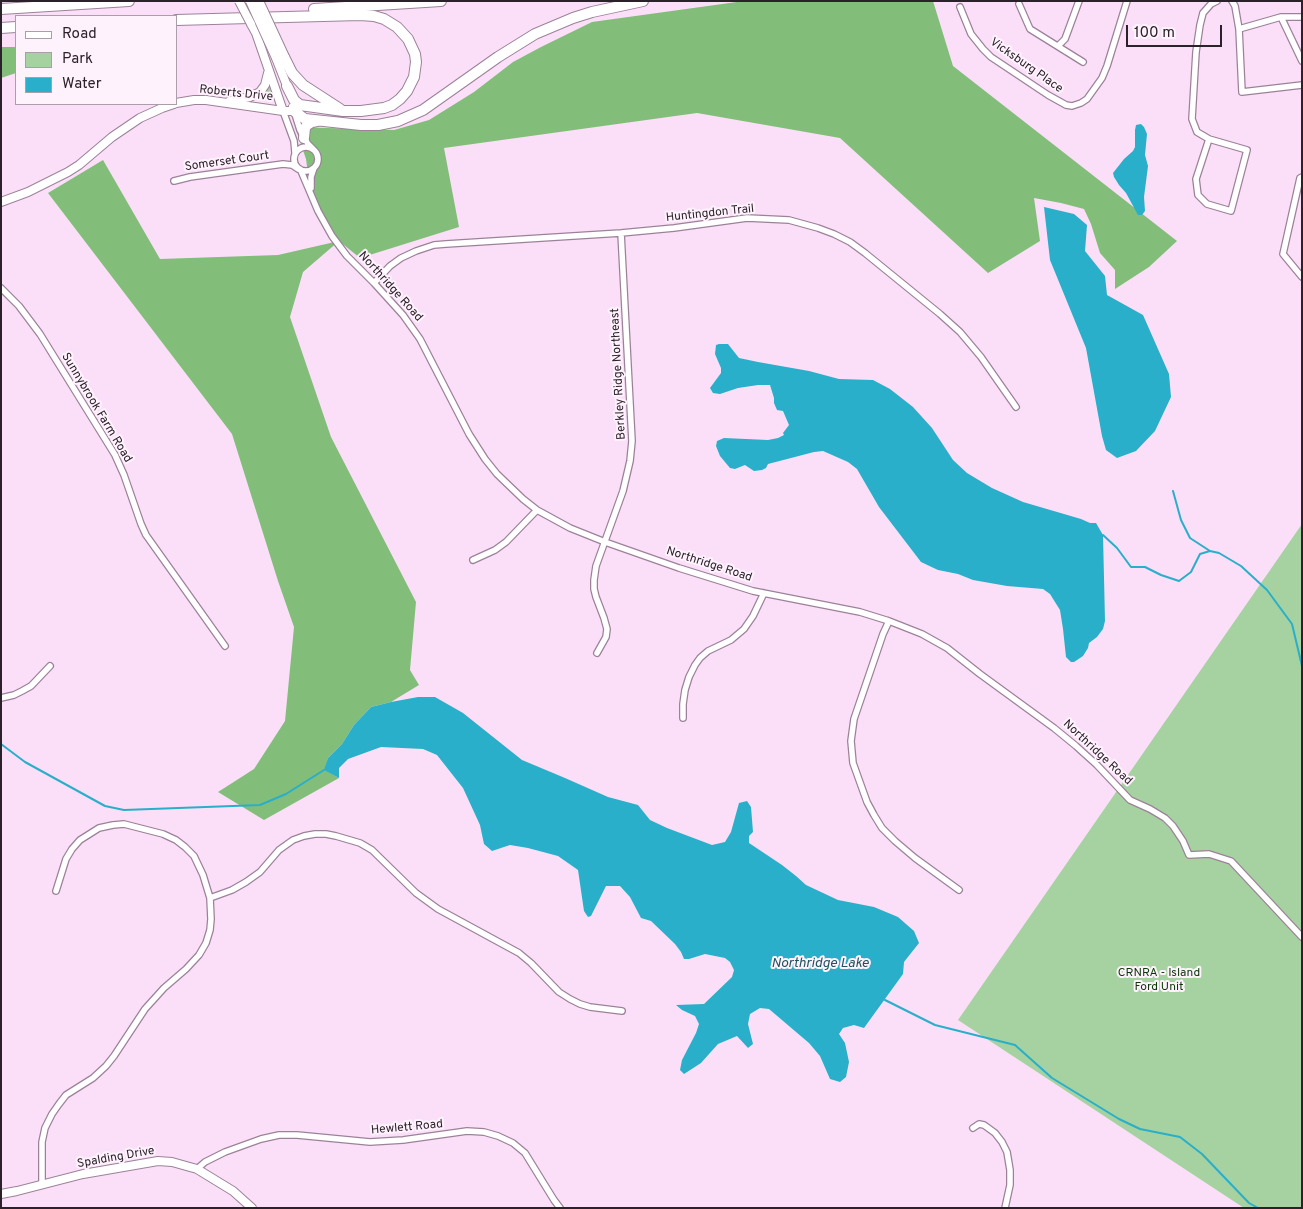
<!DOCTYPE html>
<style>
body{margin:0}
#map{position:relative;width:1303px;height:1209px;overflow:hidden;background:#fbdff8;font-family:Overpass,sans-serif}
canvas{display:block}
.frame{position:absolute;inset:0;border:2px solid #2b212a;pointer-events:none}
.legend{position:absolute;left:15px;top:15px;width:162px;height:90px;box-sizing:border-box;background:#fef2fc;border:1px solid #aa9ea8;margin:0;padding:6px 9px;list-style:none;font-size:15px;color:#2b212a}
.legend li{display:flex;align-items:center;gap:10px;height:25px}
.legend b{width:25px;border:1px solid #aa9ea8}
.scale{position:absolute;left:1126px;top:25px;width:96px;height:22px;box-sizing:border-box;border:2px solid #2b212a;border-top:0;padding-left:6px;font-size:15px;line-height:18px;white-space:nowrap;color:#2b212a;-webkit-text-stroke:4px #fef2fc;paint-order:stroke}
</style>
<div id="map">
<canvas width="1303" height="1209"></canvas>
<div class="frame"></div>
<ul class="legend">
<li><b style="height:6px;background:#fff"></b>Road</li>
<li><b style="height:14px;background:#a5d2a0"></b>Park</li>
<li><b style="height:14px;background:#29afc9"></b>Water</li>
</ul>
<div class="scale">100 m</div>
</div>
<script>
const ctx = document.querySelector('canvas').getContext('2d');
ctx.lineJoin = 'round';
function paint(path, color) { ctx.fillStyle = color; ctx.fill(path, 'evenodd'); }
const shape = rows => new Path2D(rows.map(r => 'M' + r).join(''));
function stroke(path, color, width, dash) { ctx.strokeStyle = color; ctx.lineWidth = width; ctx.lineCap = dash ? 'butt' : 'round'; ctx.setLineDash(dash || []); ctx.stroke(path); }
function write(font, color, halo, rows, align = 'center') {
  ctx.font = font + ' Overpass,sans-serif'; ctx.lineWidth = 4; ctx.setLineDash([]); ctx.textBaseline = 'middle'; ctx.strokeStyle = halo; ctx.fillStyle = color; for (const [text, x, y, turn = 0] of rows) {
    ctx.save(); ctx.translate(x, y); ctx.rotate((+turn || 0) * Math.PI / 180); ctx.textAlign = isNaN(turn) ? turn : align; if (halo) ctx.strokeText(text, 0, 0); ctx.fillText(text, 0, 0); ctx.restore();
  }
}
const green = shape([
 [269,86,274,99,259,98,263,94],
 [1302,524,1302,1208,1244,1208,958,1020]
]);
const forest = shape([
 [744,1,933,1,953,66,1177,241,1149,267,1115,289,1115,270,1100,253,1091,224,1084,209,1061,203,1034,198,1040,241,988,273,840,138,697,113,444,148,459,227,360,258,339,241,303,272,290,317,331,437,416,602,410,670,419,685,391,702,371,707,354,725,342,744,328,758,325,770,339,778,264,820,218,792,254,769,285,721,294,627,278,581,232,434,48,193,103,160,160,259,278,255,339,241,314,197,309,181,306,159,295,127,394,130,429,120,474,92,513,62,541,47,592,22],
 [1,47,16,47,16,73,1,78]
]);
const water = shape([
 [1141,124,1144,127,1147,134,1145,155,1148,166,1144,197,1145,211,1142,215,1138,215,1126,193,1119,185,1114,177,1113,173,1124,159,1133,151,1135,147,1135,130,1136,125],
 [1044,207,1074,214,1087,225,1085,251,1105,276,1107,295,1143,315,1169,374,1171,397,1155,431,1136,451,1117,458,1106,450,1102,436,1086,348,1050,260],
 [719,344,728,344,739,358,758,362,809,371,839,379,873,380,890,389,913,407,932,428,953,460,967,473,992,488,1023,502,1081,519,1090,523,1096,523,1103,535,1105,621,1103,629,1097,637,1089,643,1088,648,1083,656,1074,662,1071,662,1066,657,1063,629,1060,610,1050,594,1043,589,1007,586,973,580,958,574,938,570,921,562,879,507,857,469,848,462,823,451,814,452,768,464,766,468,762,470,754,471,745,465,735,469,730,468,720,456,716,446,717,441,724,438,768,440,778,438,784,435,783,433,789,425,783,411,777,410,774,403,774,398,770,385,758,385,738,388,720,394,713,393,710,388,721,373,721,368,715,354,716,345],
 [418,697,435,697,463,713,522,760,565,778,608,797,638,805,650,820,667,828,712,845,725,842,731,832,739,803,747,801,751,807,753,832,749,836,749,843,782,865,796,876,806,885,838,900,874,907,898,917,914,931,919,943,904,962,903,974,864,1028,854,1025,843,1028,839,1034,845,1043,849,1062,846,1077,840,1082,830,1079,820,1056,809,1043,769,1009,760,1008,750,1014,748,1024,753,1044,748,1048,737,1036,718,1044,701,1063,684,1074,680,1070,682,1060,696,1033,699,1024,695,1016,682,1010,676,1005,704,1004,732,977,734,970,730,962,725,958,705,954,689,959,684,959,681,952,675,944,651,921,641,918,630,897,620,886,606,886,591,916,588,917,584,911,578,870,558,856,528,848,510,845,492,851,484,844,480,825,463,788,437,755,423,749,381,747,348,759,339,768,339,778,324,770,328,758,342,744,354,725,371,707,391,702]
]);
const stream = shape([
 [1173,491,1181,520,1190,538,1210,551],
 [1103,535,1117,548,1131,567,1145,567,1161,575,1179,581,1191,572,1200,554,1210,551,1219,553,1241,566,1267,590,1292,624,1302,666],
 [1,744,25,762,105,806,124,810,260,805,286,794,324,770],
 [885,1000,935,1025,1015,1045,1052,1078,1119,1119,1140,1129,1180,1137,1202,1154,1249,1203,1258,1208]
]);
const street = shape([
 [1232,1,1235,6,1239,29,1242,92,1302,85],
 [1019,4,1030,29,1083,62],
 [960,7,971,34,983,49,991,57,1048,95,1066,105,1072,106,1081,103,1087,99,1102,78,1107,66,1127,1],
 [1302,17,1281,17,1302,61],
 [1239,29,1281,17],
 [1058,46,1065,39,1079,1],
 [283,111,294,141,295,153],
 [294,111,300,130,308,144,313,149],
 [1209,139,1196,179,1198,195,1207,204,1231,211,1247,150,1209,139,1197,132,1192,119,1196,52,1200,25,1203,13,1211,4,1217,1],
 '294 159a12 12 0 1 1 24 0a12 12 0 1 1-24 0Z',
 [301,171,318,211,332,236,347,256,374,283,403,315,420,339,469,434,485,459,497,474,523,499,537,510,570,528,605,542,679,568,753,591,860,612,889,621,922,634,947,648,980,674,1054,728,1076,746,1097,765,1130,800,1150,809,1165,818,1173,826,1183,841,1189,855,1209,854,1231,861,1302,937],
 [1302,177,1300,178,1283,254,1302,277],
 [174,181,190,177,283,164,292,165,298,169],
 [311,188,311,177,314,168],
 [374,283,390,266,401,258,416,251,434,245,446,244,621,233,674,228,747,218,789,220,818,228,834,234,850,242,865,253,940,314,960,332,981,357,1016,407],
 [1,288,19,306,40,334,115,455,124,475,141,524,146,535,225,646],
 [473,560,495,550,506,542,537,510],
 [889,621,883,634,854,719,851,741,853,763,867,802,874,815,882,828,895,841,915,858,959,890],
 [597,653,606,637,607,629,604,618,596,597,594,589,594,580,596,566,623,491,630,461,632,441,621,233],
 [1,698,14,695,22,691,31,686,50,666],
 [683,718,683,704,685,690,689,677,695,665,700,658,708,651,731,640,744,629,753,616,764,593],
 [210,898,232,890,246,882,260,872,279,850,293,840,304,836,315,834,326,834,336,836,360,843,372,850,416,893,438,909,519,953,531,963,559,992,570,999,580,1004,590,1007,622,1011],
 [973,1128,979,1124,984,1125,995,1133,1002,1142,1007,1152,1010,1170,1010,1185,1005,1208],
 [197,1169,205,1162,225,1152,261,1139,279,1135,297,1135,370,1142,403,1140,467,1131,484,1132,498,1136,513,1143,525,1153,554,1200,560,1208],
 [42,1184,42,1142,45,1128,52,1114,59,1104,66,1095,93,1078,106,1066,114,1056,145,1009,164,988,186,969,199,955,206,943,210,930,211,919,210,898,203,875,194,856,185,847,176,840,163,834,124,824,113,825,99,828,80,840,72,849,66,859,56,891]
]);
const secondary = shape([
 [251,24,256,33,283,111],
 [276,58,289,91],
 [230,101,250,97,260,92,265,85,268,73],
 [176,103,194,100,206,100,283,111,294,111,293,107],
 [1,202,28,192,68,172,79,165,112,137,140,118,162,108,174,104],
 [1,1194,17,1191,83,1174,158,1161,172,1162,197,1169,233,1191,252,1208]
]);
const highway = shape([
 [1,9,129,1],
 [314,9,441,1],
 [176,20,360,15,374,16,384,19,397,27,408,39,415,54,416,62,414,77,407,91,400,99,392,105,384,108,361,111,343,111,300,105,294,100,287,86],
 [1,28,16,27],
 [284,57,292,73,303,85,340,109],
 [300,105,297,106,294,111,305,119,361,125,378,125,398,121,423,110,498,57,535,34,573,18,592,12,643,1],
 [304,138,305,128,307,125,312,122,317,121]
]);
const secondaryBridge = shape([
 [239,1,251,24],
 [250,1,276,58]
]);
const highwayBridge = shape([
 [258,1,284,57]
]);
const streetNames = [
 ["Vicksburg Place",1026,66,35],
 ["Roberts Drive",236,94,6],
 ["Somerset Court",227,162,-8],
 ["Huntingdon Trail",710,214,-6],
 ["Northridge Road",390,287,48],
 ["Berkley Ridge Northeast",619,374,-93],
 ["Sunnybrook Farm Road",96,408,59],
 ["Northridge Road",709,565,18],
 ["Northridge Road",1097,753,43],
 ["Hewlett Road",407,1128,-5],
 ["Spalding Drive",116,1158,-10]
];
const parkNames = [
 ["CRNRA - Island",1159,974],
 ["Ford Unit",1159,988]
];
const waterNames = [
 ["Northridge Lake",820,964]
];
paint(green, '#a5d2a0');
paint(forest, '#82be7a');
paint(water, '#29afc9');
stroke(stream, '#29afc9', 2);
stroke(street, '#9c8299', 8);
stroke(secondary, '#9c8299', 10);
stroke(highway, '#9c8299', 12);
stroke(street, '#fff', 5.5);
stroke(secondary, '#fff', 8);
stroke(highway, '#fff', 10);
stroke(secondaryBridge, '#9c8299', 10, []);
stroke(highwayBridge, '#9c8299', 12, []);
stroke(secondaryBridge, '#fff', 8);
stroke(highwayBridge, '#fff', 10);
write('12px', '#2b212a', '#fef2fc', streetNames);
write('12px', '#0b3607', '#fef2fc', parkNames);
write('italic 14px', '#1f535e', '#fef2fc', waterNames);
</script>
